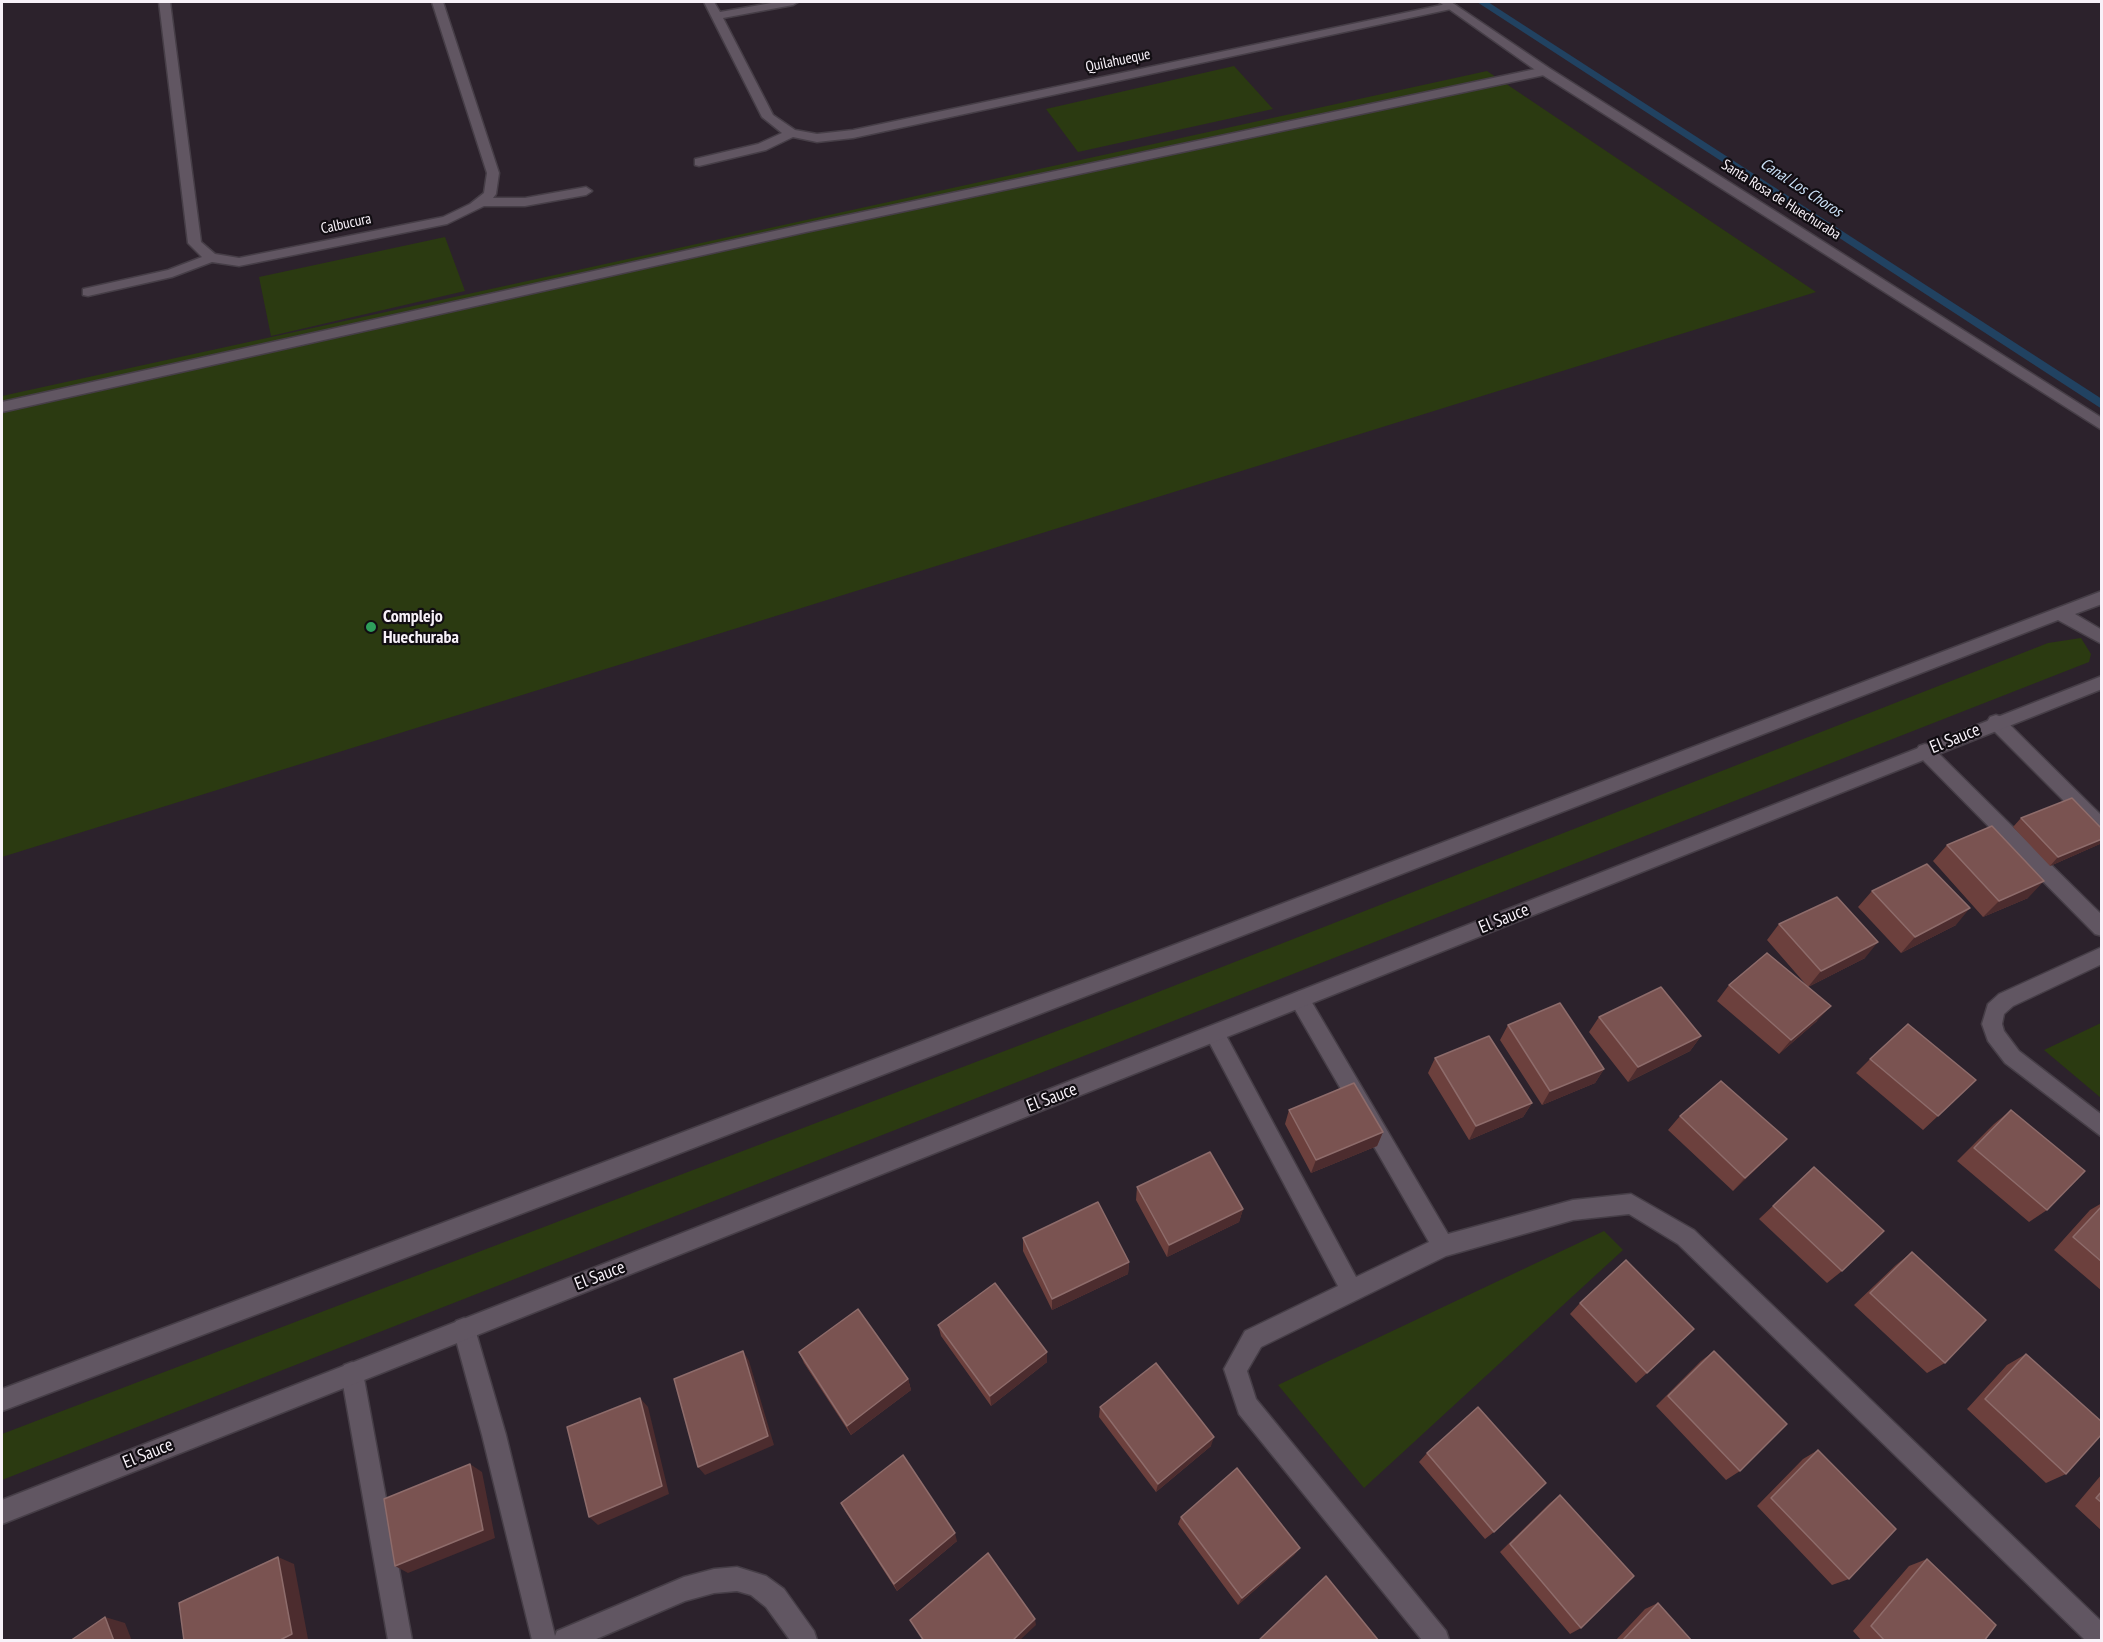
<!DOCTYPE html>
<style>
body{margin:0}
#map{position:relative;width:2103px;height:1642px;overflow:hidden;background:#2c222c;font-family:"PT Sans Narrow",sans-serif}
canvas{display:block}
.frame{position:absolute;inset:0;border:3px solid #f7f1f8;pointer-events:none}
</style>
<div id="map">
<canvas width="2103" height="1642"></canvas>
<div class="frame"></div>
</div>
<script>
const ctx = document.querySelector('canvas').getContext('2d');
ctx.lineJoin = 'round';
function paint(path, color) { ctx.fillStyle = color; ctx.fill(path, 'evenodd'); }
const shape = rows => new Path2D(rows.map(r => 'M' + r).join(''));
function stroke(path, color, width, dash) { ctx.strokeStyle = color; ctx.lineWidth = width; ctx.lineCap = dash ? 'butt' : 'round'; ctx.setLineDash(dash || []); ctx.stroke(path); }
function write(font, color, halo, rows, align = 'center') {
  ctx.font = font + ' "PT Sans Narrow",sans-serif'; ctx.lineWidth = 4.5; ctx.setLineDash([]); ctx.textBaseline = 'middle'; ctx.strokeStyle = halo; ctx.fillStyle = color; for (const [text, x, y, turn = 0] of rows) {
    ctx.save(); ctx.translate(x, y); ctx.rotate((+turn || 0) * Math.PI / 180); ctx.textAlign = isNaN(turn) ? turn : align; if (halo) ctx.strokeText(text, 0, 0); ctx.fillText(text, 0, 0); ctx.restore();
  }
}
const green = shape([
 [1234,66,1273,109,1078,152,1046,109],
 [1487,71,1816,292,2,857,2,396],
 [445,237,465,291,271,336,259,277],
 [2081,638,2091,654,2089,662,2,1480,2,1434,1125,1005,2048,643],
 [2101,1023,2101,1098,2044,1050],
 [1604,1231,1623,1250,1364,1488,1278,1385]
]);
const stream = shape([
 [1477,2,1488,2,2102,399,2102,409,1477,2]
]);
const service = shape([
 [1545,67,1551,71,1549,74,806,232,2,412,2,402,806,224,1545,67]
]);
const minor = shape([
 [159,2,170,2,201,242,215,254,239,258,443,217,470,204,484,193,487,173,432,2,443,2,499,173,496,194,493,198,525,198,586,187,592,191,586,195,525,206,484,206,447,224,239,266,212,262,172,277,88,296,83,295,83,289,168,270,202,257,188,243,159,2],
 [704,2,714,2,720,12,777,2,798,2,793,5,723,18,773,115,795,130,817,134,853,130,1451,3,1457,6,1451,9,853,138,817,142,793,137,766,150,699,166,695,165,695,159,758,144,782,133,762,117,704,2],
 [1996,715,2002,717,2102,816,2102,835,2096,833,1990,727,1987,722,1990,717,1996,715],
 [1925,744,1931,746,2102,915,2102,936,2095,934,1919,756,1916,751,1919,746,1925,744],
 [2102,947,2102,964,2013,1006,2004,1014,2002,1024,2004,1031,2019,1051,2102,1115,2102,1137,2005,1063,1988,1041,1982,1024,1988,1004,1999,994,2102,947],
 [1300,991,1307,994,1448,1234,1573,1200,1631,1194,1694,1230,2102,1622,2102,1640,2085,1640,1678,1244,1629,1214,1573,1220,1446,1256,1261,1347,1247,1371,1256,1399,1446,1631,1449,1640,1422,1640,1239,1414,1224,1369,1245,1331,1338,1286,1208,1040,1205,1034,1208,1028,1215,1025,1222,1028,1356,1277,1429,1242,1293,1006,1290,1000,1293,994,1300,991],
 [464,1318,472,1321,475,1329,506,1435,555,1636,557,1631,684,1577,714,1569,737,1567,766,1576,784,1589,814,1631,817,1640,790,1640,766,1607,751,1595,737,1591,714,1593,685,1601,594,1640,532,1640,482,1435,453,1329,456,1321,464,1318],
 [352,1362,360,1365,363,1373,412,1640,388,1640,341,1373,344,1365,352,1362]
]);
const tertiary = shape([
 [1439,2,1451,2,1549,68,2102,418,2102,430,1541,74,1439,2],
 [2102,591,2102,604,2075,614,2102,630,2102,644,2058,620,639,1169,2,1411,2,1389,639,1149,2102,591],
 [2102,676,2102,689,2,1524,2,1500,2102,676]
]);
const wall = shape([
 [2021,818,2102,829,2102,843,2050,866,2013,827],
 [1947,845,2028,898,1983,917,1933,861],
 [1872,891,1956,925,1901,953,1858,907],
 [1779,924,1865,958,1808,987,1767,940],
 [1729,985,1817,1021,1779,1054,1717,1001],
 [1599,1017,1701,1036,1690,1051,1628,1082,1589,1032],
 [1508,1025,1604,1069,1595,1083,1542,1105,1500,1040],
 [1435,1058,1532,1103,1523,1117,1469,1140,1428,1073],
 [1870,1059,1938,1116,1923,1130,1856,1073],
 [1289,1110,1383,1132,1377,1146,1311,1173,1285,1124],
 [2011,1110,2047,1210,2029,1222,1957,1161,1994,1124],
 [1680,1116,1787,1139,1733,1191,1668,1130],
 [1814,1167,1842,1271,1827,1283,1759,1219],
 [1137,1187,1243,1209,1239,1222,1167,1257,1136,1200],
 [2102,1203,2102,1291,2054,1250,2090,1210],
 [1023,1238,1129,1262,1128,1274,1052,1310,1023,1251],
 [1912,1252,1945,1363,1927,1373,1854,1305,1896,1265],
 [1580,1303,1647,1373,1636,1383,1570,1314],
 [938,1325,1047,1362,991,1406,941,1336],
 [1714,1351,1740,1471,1726,1480,1656,1406,1701,1361],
 [799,1352,908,1379,911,1390,851,1435,804,1363],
 [2026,1354,2066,1474,2046,1483,1967,1409,2007,1365],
 [1100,1407,1211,1446,1156,1492,1099,1417],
 [1818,1450,1849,1579,1832,1585,1757,1506,1803,1459],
 [1427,1453,1494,1532,1485,1539,1419,1462],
 [2102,1474,2102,1531,2075,1506],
 [1560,1495,1581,1628,1570,1634,1500,1552,1550,1503],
 [841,1503,957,1541,897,1591,845,1511],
 [1181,1517,1300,1548,1294,1555,1238,1605,1178,1524],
 [1927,1559,1984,1641,1862,1641,1853,1631,1909,1566],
 [1658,1603,1692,1641,1615,1641,1645,1609]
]);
const shadedWall = shape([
 [2102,839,2102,843,2100,844,2050,866,2058,857],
 [2044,881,2028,898,1983,917,1999,901],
 [1970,908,1956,925,1901,953,1915,937],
 [1878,942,1865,958,1808,987,1821,971],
 [1831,1006,1817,1021,1779,1054,1791,1040],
 [1701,1036,1690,1051,1628,1082,1638,1067],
 [1604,1069,1595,1083,1542,1105,1550,1091],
 [1532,1103,1523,1117,1469,1140,1476,1126],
 [1383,1132,1377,1146,1311,1173,1316,1160],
 [1787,1139,1773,1153,1733,1191,1745,1178],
 [1243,1209,1239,1222,1167,1257,1169,1245],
 [1129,1262,1128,1274,1052,1310,1052,1299],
 [743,1351,749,1361,774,1445,705,1475,698,1467],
 [1047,1352,1047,1362,991,1406,990,1396],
 [908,1379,911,1390,851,1435,847,1426],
 [640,1398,648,1407,669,1494,598,1525,589,1517],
 [1214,1437,1211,1446,1156,1492,1158,1484],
 [470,1464,482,1472,495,1538,408,1573,395,1566],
 [955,1533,957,1541,897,1591,894,1584],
 [1300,1548,1294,1555,1238,1605,1242,1598],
 [278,1557,294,1564,308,1639,306,1641,278,1641],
 [105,1617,125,1623,132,1641,114,1641],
 [1035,1619,1036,1625,1019,1641,1012,1641]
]);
const building = shape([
 [2072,798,2102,829,2102,839,2058,857,2021,818,2072,798],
 [1992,826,2044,881,1999,901,1947,845,1992,826],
 [1927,864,1970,908,1915,937,1872,891,1927,864],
 [1837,897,1878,942,1821,971,1779,924,1837,897],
 [1767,953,1831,1006,1791,1040,1729,985,1767,953],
 [1661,987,1701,1036,1638,1067,1599,1017,1661,987],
 [1560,1003,1604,1069,1550,1091,1508,1025,1560,1003],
 [1908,1024,1976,1080,1938,1116,1870,1059,1908,1024],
 [1489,1036,1532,1103,1476,1126,1435,1058,1489,1036],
 [1721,1081,1787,1139,1745,1178,1680,1116,1721,1081],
 [1354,1083,1383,1132,1316,1160,1289,1110,1354,1083],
 [2011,1110,2085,1171,2047,1210,1974,1148,2011,1110],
 [1210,1152,1243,1209,1169,1245,1137,1187,1210,1152],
 [1814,1167,1884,1231,1842,1271,1773,1206,1814,1167],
 [1098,1202,1129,1262,1052,1299,1023,1238,1098,1202],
 [2102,1206,2102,1262,2073,1237,2102,1206],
 [1912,1252,1986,1320,1945,1363,1870,1293,1912,1252],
 [1626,1260,1694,1329,1647,1373,1580,1303,1626,1260],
 [995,1283,1047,1352,990,1396,938,1325,995,1283],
 [858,1309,908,1379,847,1426,799,1352,858,1309],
 [743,1351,768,1436,698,1467,674,1379,743,1351],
 [1714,1351,1787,1424,1740,1471,1668,1396,1714,1351],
 [2026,1354,2102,1422,2102,1434,2066,1474,1985,1399,2026,1354],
 [1156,1363,1214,1437,1158,1484,1100,1407,1156,1363],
 [640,1398,662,1486,589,1517,567,1427,640,1398],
 [1478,1407,1546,1483,1494,1532,1427,1453,1478,1407],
 [1818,1450,1896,1529,1849,1579,1771,1498,1818,1450],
 [903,1455,955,1533,894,1584,841,1503,903,1455],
 [470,1464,483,1530,395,1566,384,1499,470,1464],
 [1237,1468,1300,1548,1242,1598,1181,1517,1237,1468],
 [2102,1491,2102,1503,2096,1498,2102,1491],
 [1560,1495,1634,1576,1581,1628,1510,1544,1560,1495],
 [988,1553,1035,1619,1012,1641,924,1641,910,1620,988,1553],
 [278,1557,292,1634,278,1641,184,1641,179,1603,278,1557],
 [1927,1559,1996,1625,1984,1641,1885,1641,1871,1626,1927,1559],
 [1326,1576,1379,1641,1258,1641,1326,1576],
 [1658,1603,1692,1641,1622,1641,1658,1603],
 [105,1617,114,1641,70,1641,105,1617]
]);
const markers = [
 [371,627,6,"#2e9e5b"]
];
const farStreetnames = [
 ["Quilahueque",1118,61,-12],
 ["Santa Rosa de Huechuraba",1781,200,32],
 ["Calbucura",346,224,-12]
];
const farWaternames = [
 ["Canal Los Choros",1801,188,33]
];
const poiNames = [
 ["Complejo",383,617],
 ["Huechuraba",383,638]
];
const streetNames = [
 ["El Sauce",1955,739,-22],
 ["El Sauce",1504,919,-22],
 ["El Sauce",1052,1098,-21],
 ["El Sauce",600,1276,-21],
 ["El Sauce",148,1454,-22]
];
paint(green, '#2b3a11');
paint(stream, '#214261');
stroke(service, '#463e47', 3);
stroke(minor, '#463e47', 3);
stroke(tertiary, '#463e47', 3);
paint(service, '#615662');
paint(minor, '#615662');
paint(tertiary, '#615662');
paint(wall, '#6c403d');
paint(shadedWall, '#4c2c2e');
paint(building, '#7a5351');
stroke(building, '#8e6c6b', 1.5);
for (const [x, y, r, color] of markers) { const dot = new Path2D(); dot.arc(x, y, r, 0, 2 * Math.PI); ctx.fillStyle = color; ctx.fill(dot); stroke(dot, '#110d12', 2); }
write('15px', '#f7f1f8', '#110d12', farStreetnames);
write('italic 16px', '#cde3f9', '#110d12', farWaternames);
write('bold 18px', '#f7f1f8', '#110d12', poiNames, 'left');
write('18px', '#f7f1f8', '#110d12', streetNames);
</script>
